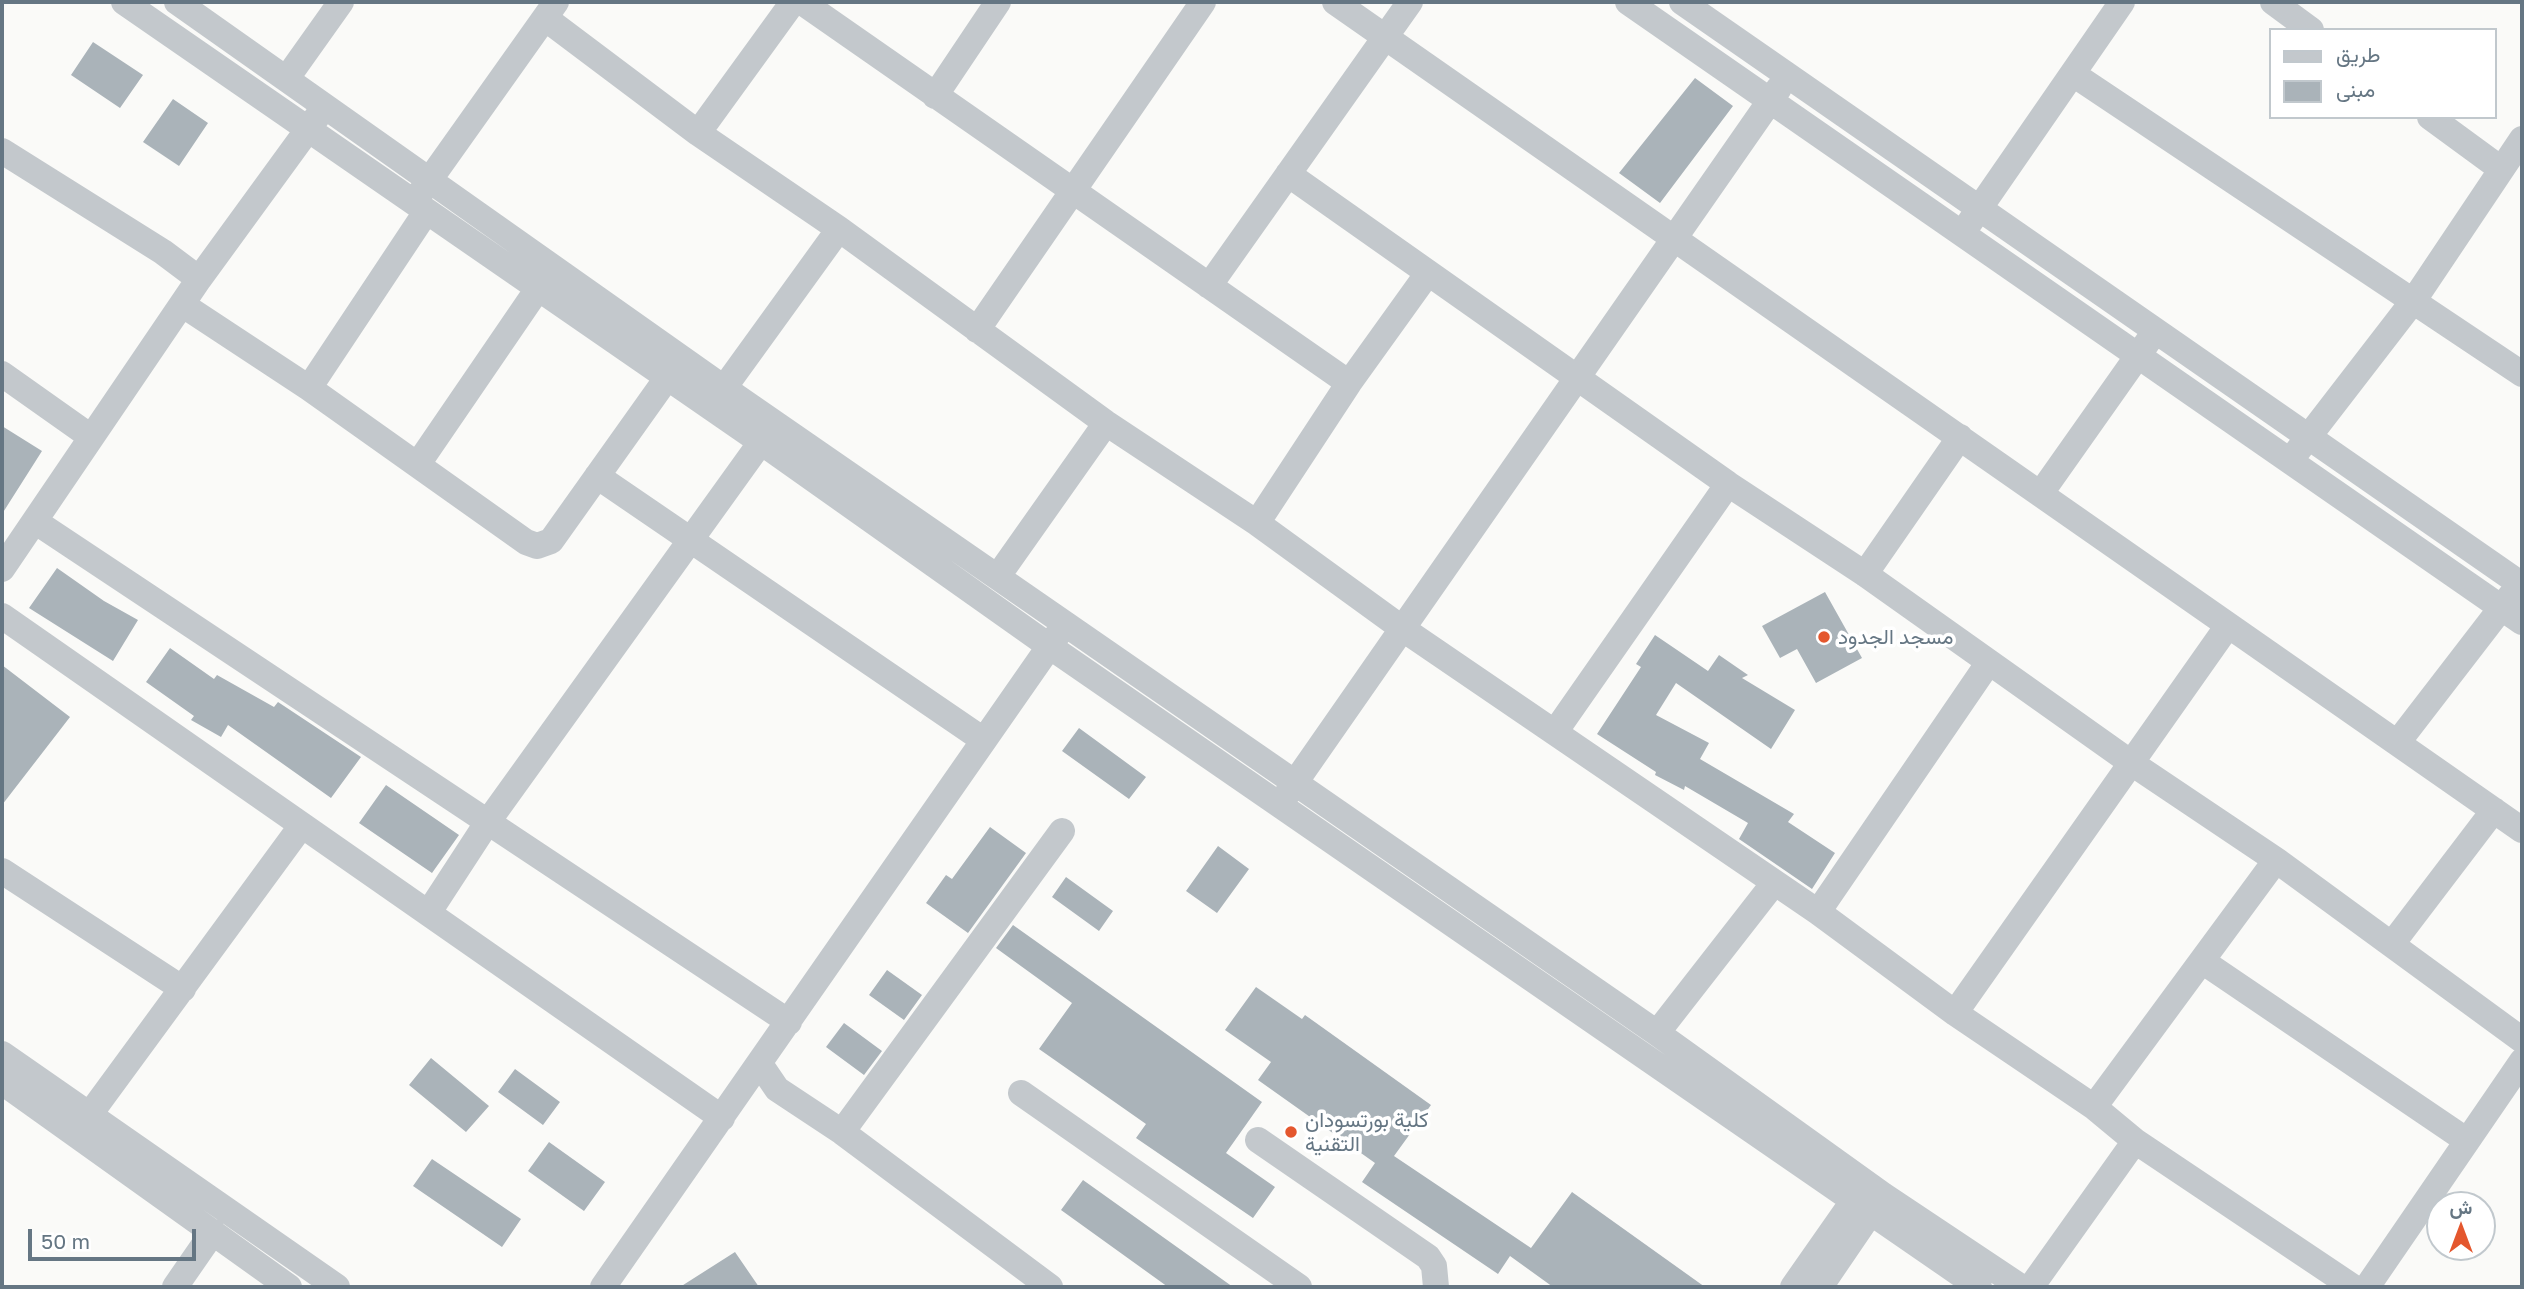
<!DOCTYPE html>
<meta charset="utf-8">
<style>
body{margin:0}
#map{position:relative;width:2524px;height:1289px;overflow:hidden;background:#fafaf8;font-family:"Golos Text",Vazirmatn,sans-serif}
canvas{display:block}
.frame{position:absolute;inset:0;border:4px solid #657683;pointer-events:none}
.legend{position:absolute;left:2269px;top:28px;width:228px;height:91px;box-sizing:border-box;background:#fff;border:2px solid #c1c8cd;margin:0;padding:9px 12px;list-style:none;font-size:21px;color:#657683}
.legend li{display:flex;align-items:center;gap:14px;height:35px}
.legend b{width:35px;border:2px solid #c1c8cd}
.north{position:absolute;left:2426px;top:1191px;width:70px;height:70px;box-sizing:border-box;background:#fff;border:2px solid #c1c8cd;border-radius:50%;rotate:0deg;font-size:19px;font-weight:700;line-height:28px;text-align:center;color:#657683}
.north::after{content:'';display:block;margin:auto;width:24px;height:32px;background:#e4572e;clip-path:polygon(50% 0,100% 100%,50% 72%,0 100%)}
.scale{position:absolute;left:28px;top:1229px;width:168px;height:32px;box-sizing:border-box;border:4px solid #657683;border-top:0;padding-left:9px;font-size:21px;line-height:24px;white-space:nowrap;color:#657683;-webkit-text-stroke:5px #fff;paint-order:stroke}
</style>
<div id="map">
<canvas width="2524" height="1289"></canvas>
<div class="frame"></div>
<ul class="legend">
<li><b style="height:9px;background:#c3c8cc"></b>طريق</li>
<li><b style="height:19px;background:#aab3b9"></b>مبنى</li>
</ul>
<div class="north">ش</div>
<div class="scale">50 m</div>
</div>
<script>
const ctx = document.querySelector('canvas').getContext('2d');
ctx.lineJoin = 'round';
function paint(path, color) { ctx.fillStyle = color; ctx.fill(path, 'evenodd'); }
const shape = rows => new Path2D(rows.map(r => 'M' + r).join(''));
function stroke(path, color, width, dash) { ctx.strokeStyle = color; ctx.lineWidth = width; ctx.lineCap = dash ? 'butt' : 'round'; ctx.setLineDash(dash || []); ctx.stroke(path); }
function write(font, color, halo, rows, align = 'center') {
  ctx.font = font + ' "Golos Text",Vazirmatn,sans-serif'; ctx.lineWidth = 7; ctx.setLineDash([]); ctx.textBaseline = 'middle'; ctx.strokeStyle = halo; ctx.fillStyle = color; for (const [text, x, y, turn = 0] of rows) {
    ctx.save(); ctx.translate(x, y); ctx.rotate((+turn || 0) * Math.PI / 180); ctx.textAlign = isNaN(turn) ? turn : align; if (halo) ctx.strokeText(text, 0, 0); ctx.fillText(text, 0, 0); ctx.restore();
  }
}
const building = shape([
 [93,42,143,75,120,108,71,75],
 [1695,78,1733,106,1660,203,1619,173],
 [173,99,208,123,179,166,143,142],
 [2,426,42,451,2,514],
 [57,568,104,601,138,620,113,661,29,608],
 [1825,592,1862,658,1816,683,1797,649,1780,658,1762,626],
 [1655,635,1708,671,1719,655,1748,675,1742,678,1795,710,1771,749,1676,683,1656,715,1709,743,1700,759,1794,814,1788,822,1835,853,1812,889,1739,839,1748,823,1685,786,1684,790,1655,775,1656,772,1597,734,1641,667,1636,664],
 [170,648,214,679,217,675,274,707,278,702,361,757,331,798,228,725,221,737,191,720,194,716,146,682],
 [2,665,70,717,2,805],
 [1079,728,1146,777,1129,799,1062,751],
 [386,785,459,835,432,873,359,823],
 [990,827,1026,853,968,933,926,903,946,875,952,879],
 [1218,846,1249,869,1217,913,1186,891],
 [1066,877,1113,911,1099,931,1052,897],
 [1013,925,1262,1102,1226,1153,1275,1187,1253,1218,1136,1138,1146,1124,1039,1049,1072,1003,996,948],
 [887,970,922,995,904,1020,869,995],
 [1256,987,1302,1019,1305,1015,1431,1105,1394,1156,1531,1248,1572,1192,1705,1287,1553,1287,1510,1256,1498,1274,1362,1182,1375,1163,1258,1080,1271,1062,1225,1030],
 [844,1023,882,1051,864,1075,826,1047],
 [431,1058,489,1106,466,1132,409,1085],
 [515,1069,560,1102,543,1125,498,1092],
 [549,1142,605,1182,584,1211,528,1171],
 [432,1159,521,1219,502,1247,413,1186],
 [1083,1180,1233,1287,1168,1287,1061,1210],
 [735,1252,759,1287,680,1287]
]);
const minor = shape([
 [124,2,761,442,1049,646,1979,1287],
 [177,2,724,388,1657,1033,1883,1195,2021,1287],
 [802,2,1349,383],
 [1335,2,2522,830],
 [1628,2,2522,622],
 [1682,2,2522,585],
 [2273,2,2311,30],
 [545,18,698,133,839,229,1106,423,1257,523,1403,629,1818,912,1955,1013,2094,1107,2135,1141,2353,1287],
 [2073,74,2522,374],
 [287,78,341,2],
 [935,96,998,2],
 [2430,117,2501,169],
 [698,133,793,2],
 [2,151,163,252,199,279],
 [1288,174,1728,484,1865,574,2130,762,2276,860,2522,1040],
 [421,192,556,2],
 [1970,222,2122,2],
 [1209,286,1410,2],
 [183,305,309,388,526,542,537,546,551,541,667,378],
 [977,330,1203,2],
 [2,374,91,437],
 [309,388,426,212],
 [724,388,839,229],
 [2296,453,2414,300,2522,139],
 [418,464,537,290],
 [597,476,982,739],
 [2041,493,2149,340],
 [36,522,789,1022],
 [1257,523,1349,383,1428,273],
 [2,569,199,279,317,117],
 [1865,574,1960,437],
 [998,576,1106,423],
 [2,616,722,1118],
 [1555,732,1728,484],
 [2398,742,2512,594],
 [1285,797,1779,88],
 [2,871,183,989],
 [429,912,487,823,761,442],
 [1818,912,1989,662],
 [2392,944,2494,810],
 [2202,961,2466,1140],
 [1955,1013,2227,627],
 [1657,1033,1774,883],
 [2,1054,337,1287],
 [760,1064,777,1089,842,1132,1050,1287],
 [2,1082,289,1287],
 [1021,1093,1299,1287],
 [2094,1107,2276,860],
 [90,1114,302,825],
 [842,1132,1062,831],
 [1258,1140,1428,1257,1434,1266,1436,1287],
 [175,1287,213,1232],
 [603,1287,1058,634],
 [1793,1287,1863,1187],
 [1820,1287,1880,1199],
 [2031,1287,2135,1141],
 [2367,1287,2522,1061]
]);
const markers = [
 [1824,637,7,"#e4572e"],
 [1291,1132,7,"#e4572e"]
];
const poiNames = [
 ["مسجد الجدود",1838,637],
 ["كلية بورتسودان",1305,1120],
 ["التقنية",1305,1144]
];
paint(building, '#aab3b9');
stroke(minor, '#c3c8cc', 26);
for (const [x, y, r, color] of markers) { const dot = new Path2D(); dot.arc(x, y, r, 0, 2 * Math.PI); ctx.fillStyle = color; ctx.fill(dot); stroke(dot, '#fff', 2.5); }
write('21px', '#657683', '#fff', poiNames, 'left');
</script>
